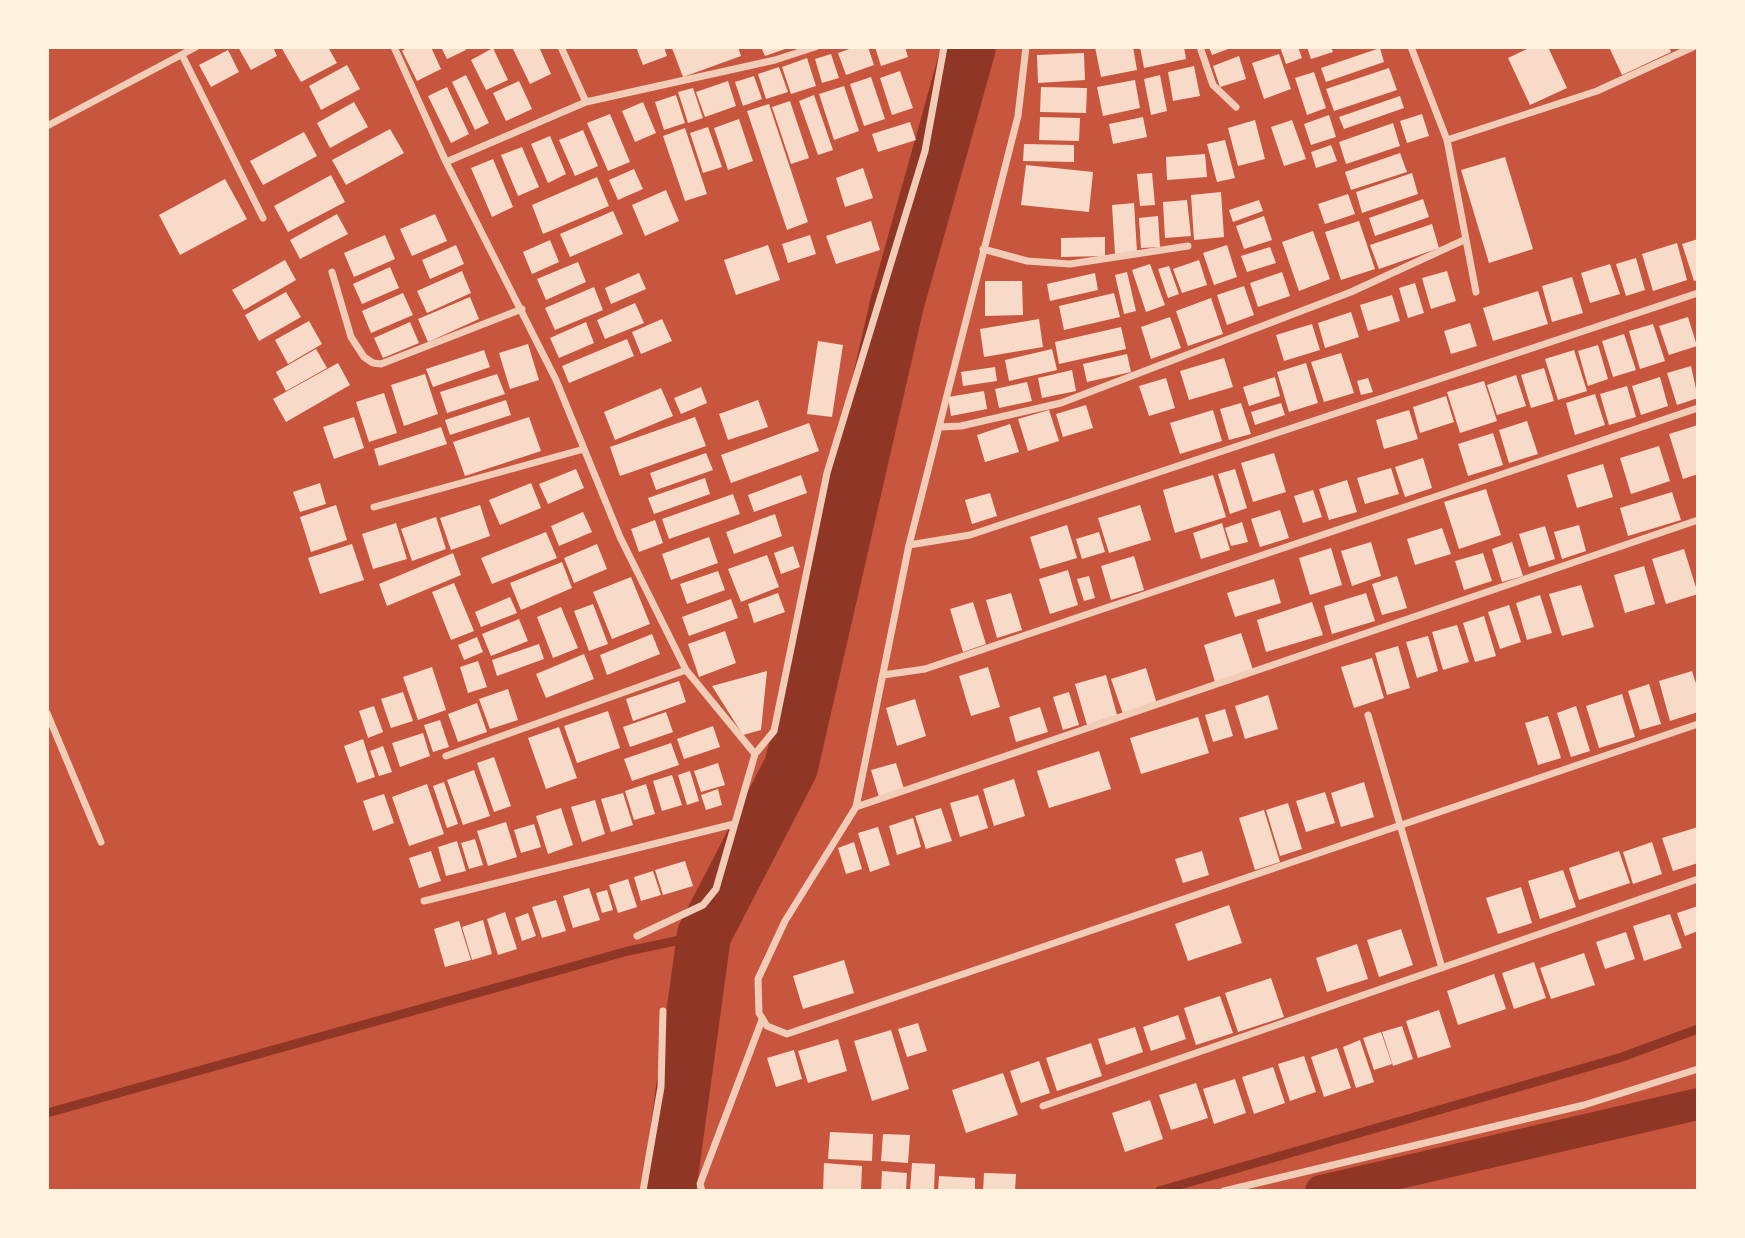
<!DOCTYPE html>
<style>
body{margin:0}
#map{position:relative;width:1745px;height:1238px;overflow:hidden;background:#c8553d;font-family:Quicksand,sans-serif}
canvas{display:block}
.frame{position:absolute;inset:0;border:49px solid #fff3e0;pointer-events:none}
</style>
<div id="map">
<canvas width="1745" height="1238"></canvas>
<div class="frame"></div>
</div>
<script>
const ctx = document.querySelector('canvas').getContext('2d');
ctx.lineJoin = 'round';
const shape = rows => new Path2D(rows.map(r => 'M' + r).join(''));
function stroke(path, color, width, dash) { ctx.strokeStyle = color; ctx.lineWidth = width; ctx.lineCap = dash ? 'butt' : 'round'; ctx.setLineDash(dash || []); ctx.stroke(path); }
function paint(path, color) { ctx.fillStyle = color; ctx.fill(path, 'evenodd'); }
const stream = shape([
 [47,1113,628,951,704,935],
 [1159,1191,1622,1057,1698,1029]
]);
const canal = shape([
 [1321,1191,1698,1104]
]);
const river = shape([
 [669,1191,704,935,791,767,897,304,969,47]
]);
const building = shape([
 [238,47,273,47,277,56,251,70],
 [281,47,328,47,337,63,301,82],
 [408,47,431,47,441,69,417,81,402,51],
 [441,47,465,47,466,50,447,59],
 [512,47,539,47,551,74,530,84],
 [636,47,664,47,667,56,643,65],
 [738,47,741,56,683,77,672,48],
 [761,47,788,47,788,48,765,56],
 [855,47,868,47,874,65,846,75,838,53],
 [875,47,905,47,908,57,881,66],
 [1095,47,1133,47,1137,70,1101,77],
 [1140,47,1184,47,1186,59,1144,68],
 [1209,47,1231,47,1231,48,1212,55],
 [1280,47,1298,47,1302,58,1286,64],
 [1307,47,1331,47,1333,52,1311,59],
 [1531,47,1548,47,1567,88,1530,105,1508,58],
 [1609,47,1669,47,1671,52,1622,75],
 [493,48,508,80,486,90,471,60],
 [1380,48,1384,62,1326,82,1321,68],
 [228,50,239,72,211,87,199,65],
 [1084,53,1085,80,1038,83,1037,55],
 [831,54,839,78,822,83,815,59],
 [1279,54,1291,89,1264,99,1252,63],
 [1239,56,1246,79,1220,87,1213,66],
 [807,58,816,86,791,94,782,67],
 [347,65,360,89,321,110,309,86],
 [1194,66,1200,96,1173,101,1168,72],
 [779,67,788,92,766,99,758,74],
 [1389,68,1397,90,1334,111,1326,89],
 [900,71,913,108,892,115,880,78],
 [1314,72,1326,108,1307,115,1295,78],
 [466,75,489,123,475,130,452,82],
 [1160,75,1167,111,1151,115,1144,79],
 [754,76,762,99,743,106,735,82],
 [871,77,885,119,864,126,850,84],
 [1135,80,1140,108,1103,116,1097,87],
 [519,81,532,109,506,121,493,93],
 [728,81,736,106,705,117,696,92],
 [844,86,859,131,834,140,819,94],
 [447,87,469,134,451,143,428,96],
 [1041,87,1087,88,1086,113,1040,112],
 [693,88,703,118,688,123,678,92],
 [676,95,685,123,664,130,655,102],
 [814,95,833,150,818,155,799,101],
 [1400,96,1404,108,1344,129,1339,117],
 [790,101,809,158,791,164,772,107],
 [354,102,368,127,330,148,317,123],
 [643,102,656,133,635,142,622,111],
 [769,104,808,222,787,230,747,111],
 [610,114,630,162,608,171,587,123],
 [1422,114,1429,136,1407,143,1400,121],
 [1329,115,1336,137,1311,145,1304,124],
 [1040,117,1080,118,1079,141,1039,140],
 [1143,117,1147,137,1113,144,1109,124],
 [739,119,753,161,728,170,714,128],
 [1255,120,1265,159,1238,166,1228,128],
 [1292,120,1306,159,1284,166,1271,127],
 [910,122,916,140,878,152,872,134],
 [1393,123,1400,146,1346,164,1339,142],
 [708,127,722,167,703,173,690,133],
 [685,128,707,194,685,201,663,136],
 [390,129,404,153,346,185,332,160],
 [583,130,598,166,575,176,559,140],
 [304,132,317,156,263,185,250,161],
 [550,136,566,174,548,183,531,144],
 [1225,140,1235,178,1217,182,1207,144],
 [1024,144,1074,145,1074,162,1023,161],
 [1331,145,1337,161,1316,168,1311,152],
 [522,147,539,187,518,196,501,155],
 [1400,153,1407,172,1351,190,1345,172],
 [1205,154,1207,177,1167,180,1166,157],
 [1505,157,1533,249,1489,263,1461,170],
 [493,159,513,207,492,217,471,168],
 [1026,165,1093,172,1089,212,1021,205],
 [863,168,873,198,845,207,836,178],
 [634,169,643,189,618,200,609,180],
 [1152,173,1155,205,1140,206,1137,174],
 [1412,173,1418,194,1362,213,1356,192],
 [331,175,345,202,288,232,274,206],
 [597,177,609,206,543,234,532,205],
 [225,179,247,219,180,255,159,215],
 [666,190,679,221,645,236,632,205],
 [1221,192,1224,237,1194,240,1191,195],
 [1348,194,1355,214,1325,224,1318,204],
 [1423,199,1429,217,1375,236,1369,218],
 [1187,200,1191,236,1165,238,1163,202],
 [1259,200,1263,211,1233,222,1229,210],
 [1134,203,1137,252,1115,254,1112,205],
 [613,211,623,234,570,257,560,234],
 [337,214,348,234,300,259,290,240],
 [435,214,447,241,412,256,400,229],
 [1158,216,1160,247,1141,248,1139,218],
 [1264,216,1272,240,1244,249,1236,226],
 [871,221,880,250,836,264,826,236],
 [1359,221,1375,269,1341,280,1325,232],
 [1432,224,1439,248,1379,269,1370,245],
 [1313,231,1330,279,1299,291,1282,242],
 [385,235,395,259,354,277,344,253],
 [810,235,816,254,788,263,782,244],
 [1105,237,1105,256,1061,257,1061,238],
 [1698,239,1698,280,1694,281,1682,244],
 [550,240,559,262,532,274,523,252],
 [1677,243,1687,280,1653,291,1642,254],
 [456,245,464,264,430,279,422,260],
 [768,245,780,280,736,295,724,260],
 [1227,245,1237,277,1214,285,1203,253],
 [1270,247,1276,263,1247,272,1241,256],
 [1636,258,1645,290,1626,296,1616,264],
 [285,260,296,280,244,310,232,290],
 [1199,260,1207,285,1182,293,1173,269],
 [578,262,586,282,546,300,537,279],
 [1150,264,1165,305,1146,312,1132,270],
 [1610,264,1620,294,1590,303,1581,273],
 [1169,266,1179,294,1168,298,1158,269],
 [390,267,399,288,362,304,353,284],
 [462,271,471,293,427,313,417,291],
 [1447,271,1456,301,1431,309,1422,278],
 [1127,272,1136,311,1124,314,1115,275],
 [1282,272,1290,296,1258,307,1250,283],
 [639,273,646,289,611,304,605,288],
 [1095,273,1098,290,1050,301,1047,284],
 [1572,277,1583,313,1552,322,1542,286],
 [985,281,1022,281,1023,315,985,316],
 [1415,283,1424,313,1408,318,1399,288],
 [1244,286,1254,315,1227,325,1217,295],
 [594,287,603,310,555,330,545,308],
 [1538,291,1548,324,1493,341,1483,308],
 [286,292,301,317,259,341,245,315],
 [403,293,413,315,371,333,362,311],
 [1114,293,1120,317,1064,330,1059,306],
 [1392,295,1400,321,1368,331,1360,305],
 [470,297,479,319,428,342,418,319],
 [1211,298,1223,334,1188,346,1176,311],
 [635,303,644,323,605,339,597,320],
 [1351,312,1359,337,1325,348,1318,323],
 [1170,317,1181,348,1151,359,1141,327],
 [1688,317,1697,346,1669,355,1659,326],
 [662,319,672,341,641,354,632,332],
 [1039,319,1043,347,984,357,980,329],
 [309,321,322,344,288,364,275,340],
 [410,322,419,343,383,358,374,338],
 [586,322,594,343,559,358,550,338],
 [1470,323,1477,346,1451,354,1444,331],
 [1312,324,1320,350,1284,361,1276,335],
 [1653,324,1665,361,1640,369,1629,331],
 [1121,327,1126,349,1059,364,1055,342],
 [1624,334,1636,370,1613,377,1602,341],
 [627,339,634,356,569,383,562,366],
 [818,341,843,345,832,417,807,414],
 [528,344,539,380,510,389,499,353],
 [1598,345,1608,379,1588,386,1578,351],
 [316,349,327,368,286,391,276,372],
 [1052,349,1057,370,1009,381,1005,360],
 [484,350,490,367,433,387,426,369],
 [1574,350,1587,391,1558,400,1545,359],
 [1341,353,1354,393,1324,402,1311,362],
 [1127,354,1131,372,1087,382,1083,364],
 [1224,358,1233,387,1189,400,1180,371],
 [338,363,350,385,286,422,273,399],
 [1306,363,1318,403,1289,412,1277,372],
 [1691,366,1698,398,1677,405,1667,373],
 [995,367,997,381,963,386,961,372],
 [1544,368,1554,401,1531,408,1521,375],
 [1072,370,1076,391,1042,398,1038,378],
 [425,374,438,414,404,426,391,385],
 [497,374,505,394,447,413,440,392],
 [1516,375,1526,406,1497,415,1487,385],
 [1275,377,1280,396,1249,406,1243,387],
 [1660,377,1668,406,1641,415,1632,386],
 [1166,378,1175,408,1149,416,1139,386],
 [1368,378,1373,392,1361,395,1357,381],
 [1484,381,1497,421,1460,433,1447,392],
 [1027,382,1032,401,999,408,995,389],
 [1627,386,1636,417,1609,425,1600,394],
 [701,387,707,403,681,414,674,398],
 [661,388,673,416,615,440,604,412],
 [984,391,987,409,951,416,948,397],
 [384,393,397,433,369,442,356,402],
 [1595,394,1605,425,1575,435,1566,403],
 [1446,396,1454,422,1420,433,1413,407],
 [506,400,511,415,450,435,445,420],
 [758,400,768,427,728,440,719,414],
 [1241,403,1251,434,1229,440,1220,409],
 [1281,403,1285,415,1255,425,1251,412],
 [1086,405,1093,428,1063,437,1056,414],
 [1049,410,1059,441,1028,451,1018,419],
 [1213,410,1222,441,1180,454,1170,423],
 [1409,410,1418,439,1384,449,1376,420],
 [354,417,364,448,334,459,323,427],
 [529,417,541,451,465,476,453,442],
 [695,417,706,446,620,476,610,447],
 [1527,421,1538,454,1509,463,1499,430],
 [809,423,819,451,731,483,721,455],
 [1010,424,1019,452,985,462,977,435],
 [1698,425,1698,474,1683,479,1669,434],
 [441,427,447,444,379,466,374,449],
 [1493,433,1503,465,1468,476,1458,444],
 [1659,446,1670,481,1631,494,1620,458],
 [706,453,713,470,656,490,650,473],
 [1274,453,1286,492,1253,502,1241,463],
 [1423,458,1432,488,1405,497,1395,467],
 [1603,464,1613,497,1577,508,1567,475],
 [1391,468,1399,494,1365,504,1357,478],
 [576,469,584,488,548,504,539,484],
 [1235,469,1247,508,1230,514,1218,474],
 [801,475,807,493,754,512,748,495],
 [1213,475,1226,517,1175,533,1163,490],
 [705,478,710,494,654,514,648,498],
 [1347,480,1357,512,1329,520,1319,489],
 [320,483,326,504,300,512,293,492],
 [531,483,541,508,500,525,489,500],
 [1486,489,1501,535,1459,549,1444,502],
 [1313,490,1322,517,1303,523,1294,496],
 [1672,492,1681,520,1628,536,1620,508],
 [990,493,997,516,972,524,965,500],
 [733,494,740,514,669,539,662,519],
 [336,505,347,540,311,552,300,517],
 [480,505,490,536,451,550,440,518],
 [1140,505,1151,540,1109,553,1098,518],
 [1280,510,1289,538,1260,547,1251,519],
 [583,512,592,532,559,546,551,526],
 [775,514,782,536,734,554,726,532],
 [436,517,446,549,412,561,401,529],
 [655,520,663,543,639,552,631,529],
 [1242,522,1248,542,1231,546,1225,528],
 [396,523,407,559,373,569,362,534],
 [1222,523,1230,550,1201,559,1193,533],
 [1067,525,1077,558,1040,569,1030,537],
 [1579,525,1586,551,1562,559,1554,532],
 [1545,526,1555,559,1529,567,1519,534],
 [1442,528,1451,554,1415,565,1407,539],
 [546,532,557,558,492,584,481,558],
 [1099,532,1105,552,1082,559,1076,539],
 [709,537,718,563,671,580,662,554],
 [1371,542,1381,576,1352,586,1341,551],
 [1512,542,1523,576,1502,582,1492,549],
 [352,544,364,580,320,594,308,558],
 [597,544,607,569,574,583,564,558],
 [793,546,800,567,781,574,774,553],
 [1331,548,1342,585,1310,595,1299,558],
 [1684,549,1698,594,1666,604,1652,559],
 [453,553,461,575,387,606,379,584],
 [1483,553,1492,581,1464,590,1455,561],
 [767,555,779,587,741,602,728,569],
 [1134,556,1144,590,1111,600,1101,566],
 [562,562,572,588,521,610,510,583],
 [1644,566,1655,604,1625,613,1614,575],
 [1068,570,1078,605,1050,614,1039,579],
 [718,571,725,590,687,604,680,584],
 [1089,576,1095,598,1084,601,1077,579],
 [1397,576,1407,608,1382,615,1372,584],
 [631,577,650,624,612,639,593,592],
 [1274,579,1281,603,1235,617,1227,593],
 [454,583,474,631,451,640,432,592],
 [1581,585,1594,627,1562,636,1549,594],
 [778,593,785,612,754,623,748,604],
 [1011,593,1022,630,997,638,986,600],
 [1366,593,1375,621,1332,634,1324,606],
 [1540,595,1552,633,1527,640,1516,603],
 [510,597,517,613,481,627,475,612],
 [731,599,738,618,689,636,682,617],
 [973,602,986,644,963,652,950,609],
 [1312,602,1323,635,1266,652,1257,620],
 [593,604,608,644,589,651,574,611],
 [1509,605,1521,642,1500,649,1488,612],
 [561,607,578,648,553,658,537,617],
 [1484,616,1496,656,1475,662,1463,623],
 [519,619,528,641,491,656,482,634],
 [1457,625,1469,662,1443,670,1432,632],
 [725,631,736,663,699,677,688,644],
 [1241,633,1253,670,1215,682,1204,645],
 [652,634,660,654,607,675,600,655],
 [1428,636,1438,671,1417,678,1406,642],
 [477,637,483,652,464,660,458,645],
 [539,644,544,659,497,676,492,660],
 [1398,646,1410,688,1387,695,1375,653],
 [584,654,594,679,546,698,536,674],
 [1372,658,1384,698,1354,708,1341,667],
 [478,661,487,687,468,693,460,667],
 [432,667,446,710,418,720,403,677],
 [988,667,1000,707,971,716,959,676],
 [1146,668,1157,704,1123,714,1111,679],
 [767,671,761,730,743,735,712,686],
 [1692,671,1698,690,1698,712,1670,721,1659,681],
 [1106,675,1117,715,1087,725,1075,684],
 [679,681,686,702,633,721,626,699],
 [1649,684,1661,724,1640,730,1628,691],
 [508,689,518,720,490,729,479,699],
 [403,692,413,721,391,728,381,699],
 [1069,692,1079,725,1063,730,1053,697],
 [1622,694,1635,737,1599,748,1586,706],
 [1268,695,1278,729,1245,739,1235,706],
 [915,699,926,736,897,746,886,708],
 [477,703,487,732,458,742,448,714],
 [374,706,383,732,368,738,359,711],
 [1576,706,1590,751,1571,757,1557,713],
 [1040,707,1048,732,1016,742,1009,717],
 [1225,709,1233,736,1213,742,1205,715],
 [608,711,620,748,577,763,564,726],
 [666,712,673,732,630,747,623,727],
 [1548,716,1561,758,1538,765,1525,723],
 [1198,717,1209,753,1141,774,1130,738],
 [440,720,449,747,433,752,424,725],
 [713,726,720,747,684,759,677,739],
 [559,727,577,778,546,789,528,738],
 [423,733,430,756,400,767,392,743],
 [363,739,375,777,357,783,344,746],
 [671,743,679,765,632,781,624,759],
 [383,746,392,772,379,776,370,751],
 [1099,751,1111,789,1049,808,1037,771],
 [494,757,511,806,494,812,477,763],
 [718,763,725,785,701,792,694,771],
 [896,763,904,789,879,797,871,770],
 [474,770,490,816,463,825,447,780],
 [690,771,699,801,687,805,678,775],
 [672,775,682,805,662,811,653,781],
 [1014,779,1025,816,994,826,983,789],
 [444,782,458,824,447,828,433,786],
 [1364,782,1374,817,1341,827,1331,793],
 [427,784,444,834,409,846,392,797],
 [646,784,655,814,634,820,625,791],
 [718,789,722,805,706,810,701,795],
 [1325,792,1335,823,1306,832,1296,801],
 [623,793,633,825,611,832,601,799],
 [384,794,394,823,373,831,363,801],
 [978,795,988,828,960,837,950,803],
 [595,800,605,834,582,842,571,807],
 [1288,803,1302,849,1280,856,1266,810],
 [561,808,573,845,548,854,536,816],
 [941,808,952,841,926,849,915,816],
 [1264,810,1280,862,1255,870,1239,818],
 [913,818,921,847,897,855,889,826],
 [506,822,517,857,488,866,477,831],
 [534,824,541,847,521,853,514,830],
 [878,827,890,865,870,872,858,833],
 [1698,827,1698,863,1673,871,1662,838],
 [475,839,483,865,469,869,461,843],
 [457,841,466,871,446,876,438,847],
 [854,842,862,869,846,874,838,848],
 [1652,842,1662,874,1633,884,1623,852],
 [431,851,441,881,419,888,409,858],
 [1202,851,1209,875,1183,883,1175,859],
 [1619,851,1630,883,1579,900,1569,868],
 [685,861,693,886,663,895,655,870],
 [1563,870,1576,907,1540,919,1528,881],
 [653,871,661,895,641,901,634,877],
 [628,879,637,907,618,913,609,885],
 [1521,887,1532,923,1498,934,1486,898],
 [589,888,600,920,573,928,563,896],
 [607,890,613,910,602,913,596,893],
 [556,900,566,931,542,938,532,907],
 [1229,905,1242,943,1188,961,1175,924],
 [1698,906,1698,931,1685,936,1677,913],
 [505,912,517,949,498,955,487,919],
 [528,913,536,936,522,941,515,918],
 [1670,914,1682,948,1644,961,1633,926],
 [483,920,492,954,472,960,462,927],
 [459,921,471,960,445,967,434,929],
 [1401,929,1413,965,1379,977,1367,940],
 [1626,932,1635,959,1605,969,1596,942],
 [1357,944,1368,979,1327,992,1316,958],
 [1584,953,1595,985,1551,999,1540,968],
 [844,960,854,993,803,1009,793,976],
 [1534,962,1546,998,1514,1009,1502,973],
 [1494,974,1506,1009,1458,1025,1447,991],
 [1271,978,1284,1017,1238,1032,1225,993],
 [1220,996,1233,1033,1196,1045,1184,1008],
 [1439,1010,1451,1047,1418,1058,1406,1021],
 [1178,1015,1186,1039,1151,1051,1143,1027],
 [918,1023,927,1051,907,1057,898,1029],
 [1402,1026,1413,1059,1393,1066,1382,1032],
 [1135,1027,1143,1052,1106,1065,1098,1039],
 [891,1030,909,1089,872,1101,854,1041],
 [1381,1032,1392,1064,1374,1070,1363,1038],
 [838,1039,847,1071,808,1083,798,1051],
 [1360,1040,1374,1082,1356,1088,1343,1047],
 [1091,1043,1102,1076,1057,1091,1046,1058],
 [1337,1048,1351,1088,1324,1097,1311,1057],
 [794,1050,802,1079,776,1087,767,1058],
 [1304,1056,1316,1092,1290,1101,1278,1064],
 [1039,1061,1050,1093,1021,1103,1010,1071],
 [1273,1067,1285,1103,1254,1114,1242,1077],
 [1003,1073,1018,1115,966,1133,952,1090],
 [1235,1079,1246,1113,1214,1124,1203,1089],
 [1196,1083,1208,1118,1171,1130,1159,1095],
 [1150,1100,1163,1139,1125,1152,1112,1113],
 [830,1132,873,1134,872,1161,828,1159],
 [883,1134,910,1135,908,1163,881,1161],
 [824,1163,862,1166,861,1191,823,1191],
 [912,1163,935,1164,934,1191,910,1191],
 [882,1171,907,1173,906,1191,881,1191],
 [984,1173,1016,1174,1015,1191,983,1191],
 [939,1176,975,1178,975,1191,938,1191]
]);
const minor = shape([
 [394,47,446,162,556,380,620,537,686,670,755,754],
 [561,47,586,102],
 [1026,47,1018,116,909,545,856,807,785,921,758,979,759,1013,767,1026,787,1034,1698,724],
 [1200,47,1213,85,1236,107],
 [1411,47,1447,140,1476,292],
 [182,55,263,218],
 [47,126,196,47],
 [1447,140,1597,91,1693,47],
 [446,162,586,102,775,60,815,47],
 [983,249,1027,261,1070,264,1188,246],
 [332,272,351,337,364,357,373,363,381,364,522,309],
 [939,427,961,426,1061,403,1351,292,1464,240],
 [374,507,584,449],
 [909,545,970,535,1698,293],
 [883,675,925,669,1698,408],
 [47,713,101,842],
 [1368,715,1442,968],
 [446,756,686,670],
 [856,807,1698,520],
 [424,901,734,824],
 [637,936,703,905,716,889,755,754,774,731,827,473,925,151,944,47],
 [1043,1106,1698,879],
 [643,1191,661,1087,663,1011],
 [702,1191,700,1184,762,1020],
 [1224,1191,1584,1105,1698,1069]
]);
stroke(stream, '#8f3625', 9);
stroke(canal, '#8f3625', 32);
stroke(river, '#8f3625', 54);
paint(building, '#f7dbc8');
stroke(minor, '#f1ccb7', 7);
</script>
